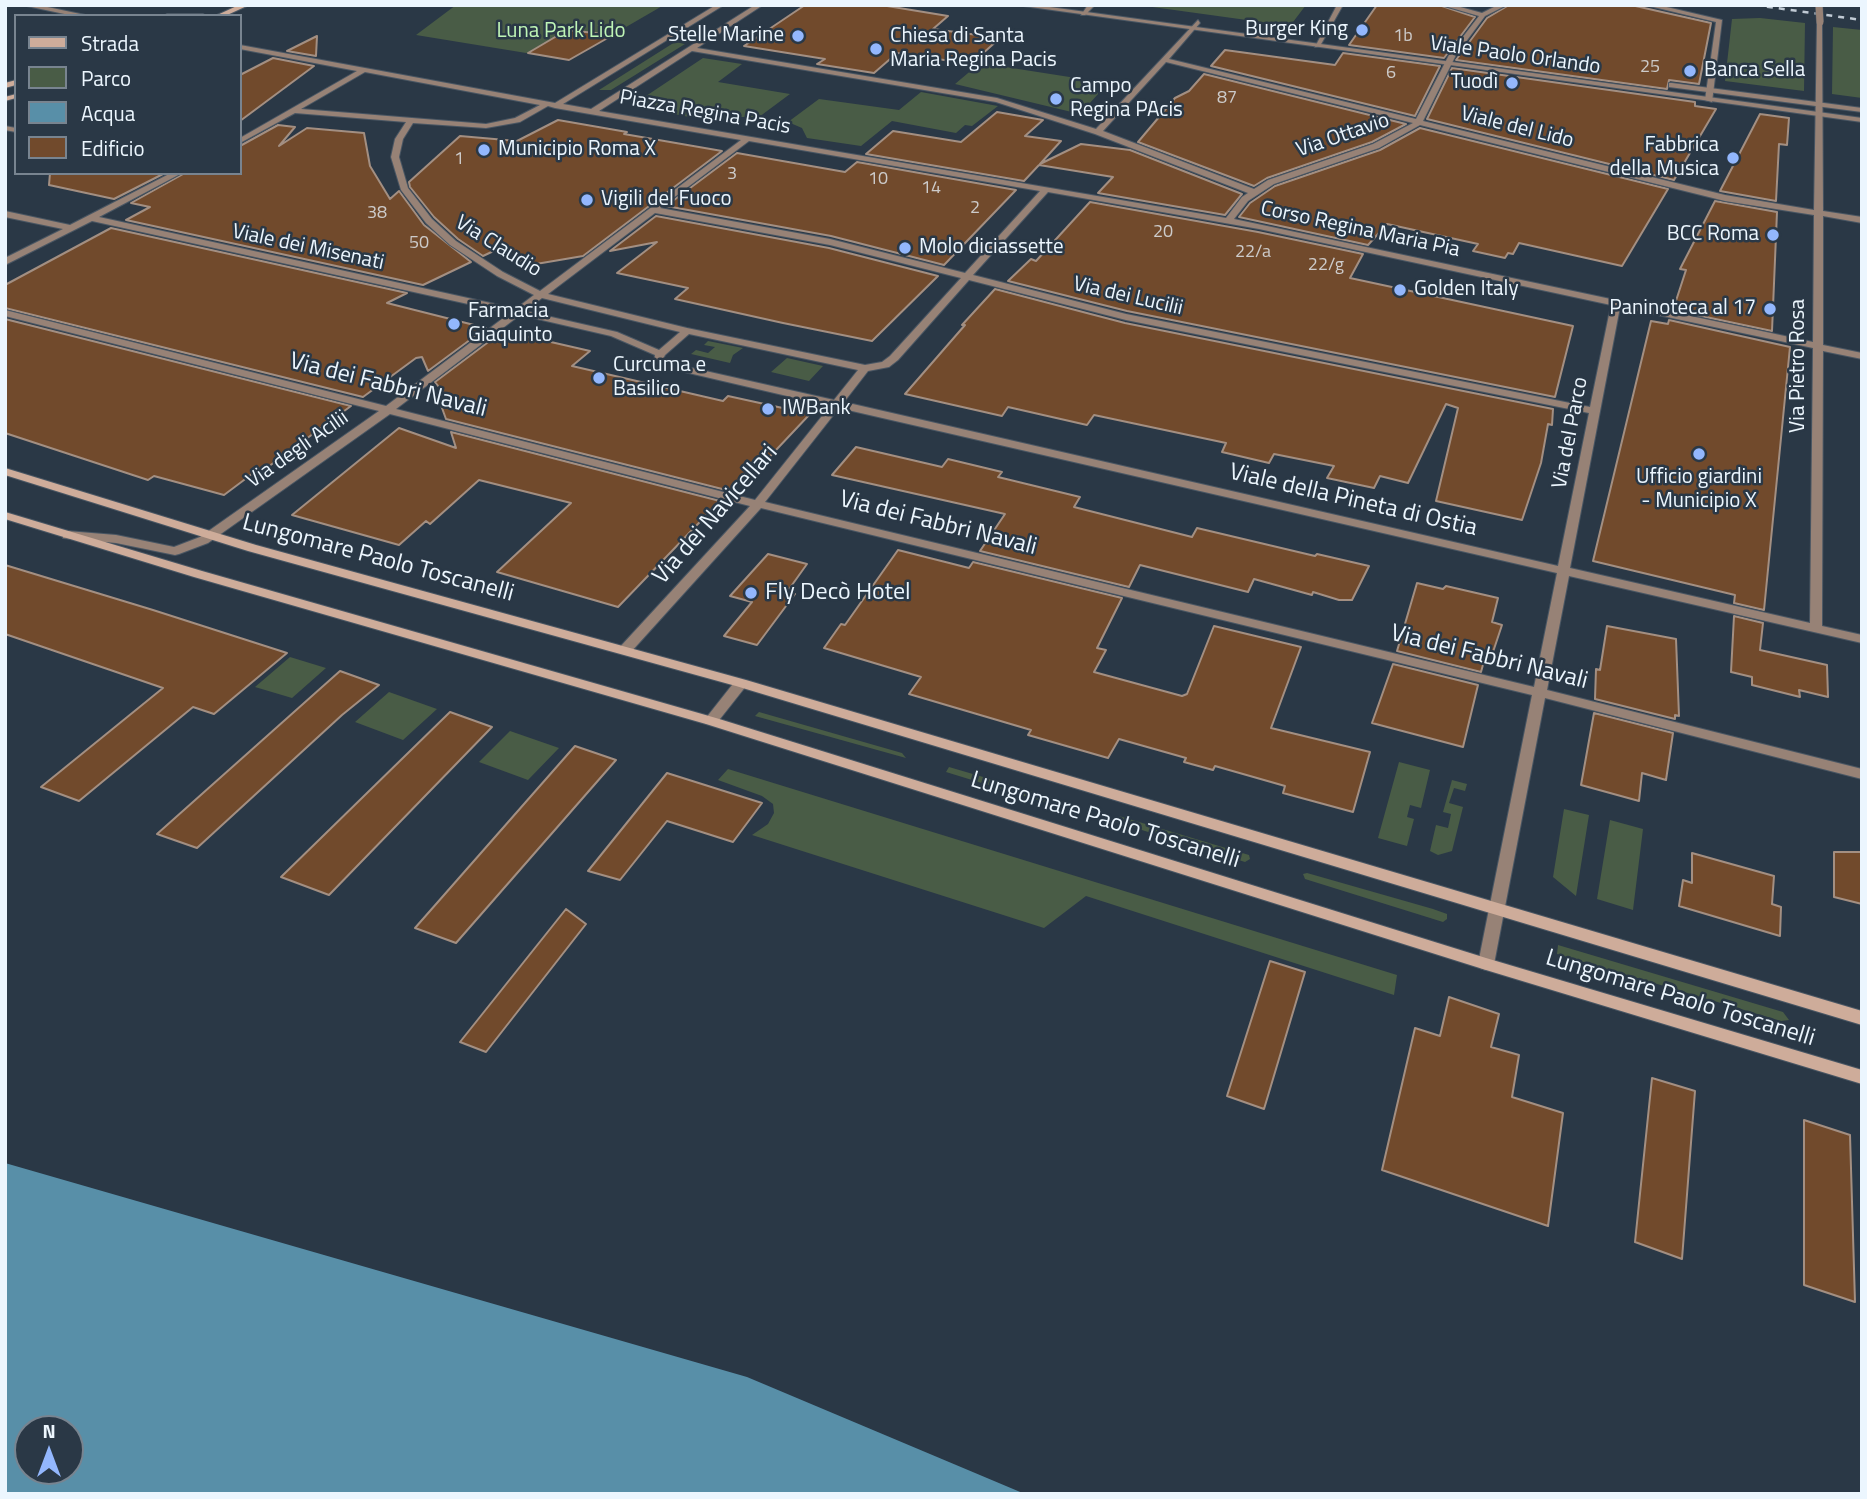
<!DOCTYPE html>
<meta charset="utf-8">
<style>
body{margin:0}
#map{position:relative;width:1867px;height:1499px;overflow:hidden;background:#2a3846;font-family:"Titillium Web",sans-serif}
canvas{display:block}
.frame{position:absolute;inset:0;border:7px solid #ecf6fe;pointer-events:none}
.legend{position:absolute;left:14px;top:14px;width:228px;height:161px;box-sizing:border-box;background:#2a3846;border:2px solid #788490;margin:0;padding:9px 12px;list-style:none;font-size:21px;color:#ecf6fe}
.legend li{display:flex;align-items:center;gap:14px;height:35px}
.legend b{width:35px;border:2px solid #788490}
.north{position:absolute;left:14px;top:1415px;width:70px;height:70px;box-sizing:border-box;background:#2a3846;border:2px solid #788490;border-radius:50%;rotate:0deg;font-size:19px;font-weight:700;line-height:28px;text-align:center;color:#ecf6fe}
.north::after{content:'';display:block;margin:auto;width:24px;height:32px;background:#93b7fd;clip-path:polygon(50% 0,100% 100%,50% 72%,0 100%)}
</style>
<div id="map">
<canvas width="1867" height="1499"></canvas>
<div class="frame"></div>
<ul class="legend">
<li><b style="height:9px;background:#ceac9a"></b>Strada</li>
<li><b style="height:19px;background:#495c46"></b>Parco</li>
<li><b style="height:19px;background:#588fa8"></b>Acqua</li>
<li><b style="height:19px;background:#714a2c"></b>Edificio</li>
</ul>
<div class="north">N</div>
</div>
<script>
const ctx = document.querySelector('canvas').getContext('2d');
ctx.lineJoin = 'round';
function paint(path, color) { ctx.fillStyle = color; ctx.fill(path, 'evenodd'); }
const shape = rows => new Path2D(rows.map(r => 'M' + r).join(''));
function stroke(path, color, width, dash) { ctx.strokeStyle = color; ctx.lineWidth = width; ctx.lineCap = dash ? 'butt' : 'round'; ctx.setLineDash(dash || []); ctx.stroke(path); }
function write(font, color, halo, rows, align = 'center') {
  ctx.font = font + ' "Titillium Web",sans-serif'; ctx.lineWidth = 5; ctx.setLineDash([]); ctx.textBaseline = 'middle'; ctx.strokeStyle = halo; ctx.fillStyle = color; for (const [text, x, y, turn = 0] of rows) {
    ctx.save(); ctx.translate(x, y); ctx.rotate((+turn || 0) * Math.PI / 180); ctx.textAlign = isNaN(turn) ? turn : align; if (halo) ctx.strokeText(text, 0, 0); ctx.fillText(text, 0, 0); ctx.restore();
  }
}
const green = shape([
 [456,5,664,5,569,60,416,35],
 [1138,5,1306,5,1290,26],
 [1760,18,1805,23,1804,91,1725,81,1732,19],
 [1833,27,1862,30,1862,98,1832,94],
 [675,42,685,44,611,90,599,90],
 [703,58,742,64,718,82,790,94,759,117,736,117,715,122,638,107,637,102],
 [980,63,1108,83,1080,114,955,84],
 [921,92,998,106,972,126,965,125,956,133,892,121,861,146,807,138,802,128,788,122,819,99,899,110],
 [708,341,743,348,733,355,730,363,691,354,696,350,708,353,715,347,704,345],
 [787,358,823,366,809,381,771,372],
 [290,657,326,668,292,698,255,687],
 [389,692,437,709,403,740,355,722],
 [759,712,902,753,906,758,755,716],
 [510,731,559,748,528,780,479,762],
 [1399,762,1430,770,1421,808,1410,805,1407,817,1414,819,1407,846,1378,838],
 [949,767,1058,799,1071,805,1066,809,946,772],
 [728,769,1397,975,1394,995,1086,896,1044,928,752,835,768,824,774,813,773,804,762,796,718,780],
 [1452,780,1467,784,1465,791,1454,788,1449,803,1463,807,1452,851,1438,855,1430,851,1436,825,1448,828,1451,814,1443,812],
 [1564,809,1589,815,1576,896,1553,877],
 [1119,816,1249,855,1250,859,1245,862,1116,822],
 [1610,820,1643,829,1633,910,1597,899],
 [1307,873,1433,909,1447,914,1447,919,1443,922,1305,879,1303,874],
 [1558,945,1783,1012,1789,1020,1781,1021,1557,954]
]);
const water = shape([
 [5,1163,747,1377,1025,1494,5,1494],
 [28,1429,70,1429,70,1471,28,1471]
]);
const building = shape([
 [805,5,881,5,948,16,933,29,1000,38,971,64,897,53,874,73,817,64,825,59,744,46,805,5],
 [1377,5,1439,5,1475,17,1444,58,1349,45,1377,5],
 [1509,5,1631,5,1711,23,1699,84,1669,80,1667,89,1456,60,1487,18,1509,5],
 [567,30,613,35,569,60,528,53,567,30],
 [317,36,316,56,287,51,317,36],
 [1225,50,1335,65,1343,53,1440,66,1415,116,1211,66,1225,50],
 [273,58,314,66,240,121,240,75,273,58],
 [1452,68,1695,102,1695,106,1716,109,1674,180,1427,119,1452,68],
 [1204,74,1406,124,1372,142,1267,178,1254,186,1138,142,1175,98,1189,91,1204,74],
 [997,112,1043,120,1025,136,1061,141,1040,164,1081,144,1130,150,1242,194,1225,215,1098,193,1113,177,1039,165,1024,181,866,154,893,131,961,142,997,112],
 [1760,114,1789,118,1787,145,1779,144,1776,201,1720,191,1760,114],
 [558,120,627,132,624,134,722,151,583,256,536,264,523,262,500,248,483,256,458,239,434,217,410,187,409,182,460,136,517,141,558,120],
 [278,125,295,127,279,146,307,128,364,133,370,166,390,199,399,191,424,225,471,262,423,285,126,220,150,207,131,203,185,173,240,173,240,146,278,125],
 [1420,128,1668,189,1622,266,1519,243,1513,254,1508,253,1505,258,1473,251,1478,244,1387,224,1368,245,1239,217,1250,203,1275,186,1380,150,1420,128],
 [737,153,845,172,857,162,1016,190,944,265,831,236,666,206,737,153],
 [50,173,165,173,114,199,49,185,50,173],
 [1715,201,1777,212,1772,331,1673,310,1686,270,1680,269,1715,201],
 [1090,202,1258,232,1363,254,1350,278,1573,326,1555,397,1127,311,1008,281,1031,259,1036,261,1090,202],
 [656,216,829,248,938,276,872,341,783,323,675,299,688,288,617,273,657,242,610,251,656,216],
 [111,228,407,293,387,303,486,328,428,371,422,357,416,358,363,397,5,308,5,285,111,228],
 [995,289,1125,323,1553,409,1552,425,1548,424,1541,463,1522,520,1436,501,1458,408,1446,404,1408,483,1380,476,1374,488,1327,478,1334,466,1274,454,1269,463,1222,452,1226,443,1094,415,1087,425,1008,407,1002,416,905,394,965,325,962,325,995,289],
 [5,319,351,406,257,475,252,474,224,495,154,476,148,480,5,433,5,319],
 [1669,320,1790,347,1764,610,1734,603,1735,595,1593,561,1651,321,1668,324,1669,320],
 [503,331,590,351,572,366,723,401,728,396,810,414,743,485,737,483,730,491,446,419,438,397,443,392,435,382,503,331],
 [399,428,456,448,451,432,720,501,618,607,497,572,571,503,479,480,430,524,426,521,399,545,292,515,399,428],
 [856,447,942,467,948,459,1002,472,998,477,1080,497,1074,507,1192,537,1197,528,1315,556,1317,554,1369,566,1352,600,1339,600,1313,592,1312,595,1254,579,1248,592,1140,565,1129,587,980,551,1005,514,832,475,856,447],
 [898,550,969,568,973,562,1122,598,1097,648,1106,650,1094,672,1182,696,1187,694,1214,626,1301,647,1271,728,1370,752,1353,812,1283,793,1285,786,1215,766,1213,770,1184,762,1186,758,1119,739,1108,758,1028,735,1031,730,909,694,921,677,824,648,841,624,845,625,898,550],
 [768,554,807,564,787,592,795,594,757,645,724,636,752,602,730,596,768,554],
 [5,565,153,610,287,653,214,714,193,707,79,801,41,787,163,688,5,634,5,565],
 [1417,583,1443,589,1446,586,1498,598,1492,622,1502,625,1493,652,1487,650,1481,672,1397,651,1417,583],
 [1734,616,1763,623,1760,650,1827,665,1828,697,1799,690,1800,697,1752,685,1752,677,1731,672,1734,616],
 [1607,626,1676,639,1679,716,1675,715,1675,719,1595,699,1596,669,1600,670,1607,626],
 [1393,664,1478,685,1463,747,1372,723,1393,664],
 [340,671,379,685,342,715,197,848,157,834,340,671],
 [450,712,492,727,329,895,281,877,450,712],
 [1594,713,1673,733,1666,780,1642,773,1639,801,1581,785,1594,713],
 [575,746,616,760,456,943,415,928,575,746],
 [667,773,762,803,733,842,667,821,620,880,588,871,667,773],
 [1834,852,1862,852,1862,904,1834,897,1834,852],
 [1692,853,1774,876,1772,904,1781,907,1780,936,1679,906,1683,880,1692,883,1692,853],
 [566,909,586,924,486,1052,460,1042,566,909],
 [1270,961,1305,972,1264,1109,1227,1096,1270,961],
 [1449,997,1499,1014,1491,1047,1519,1055,1512,1097,1563,1113,1548,1226,1382,1170,1415,1028,1440,1036,1449,997],
 [1652,1078,1695,1091,1682,1259,1635,1242,1652,1078],
 [1804,1120,1850,1135,1855,1302,1804,1285,1804,1120]
]);
const pedestrian = shape([
 [171,173,182,173,99,217,518,309,523,312,518,315,92,221,5,265,5,258,63,229,5,217,5,211,70,225,171,173]
]);
const minor = shape([
 [22,5,38,5,90,16,74,16,22,5],
 [716,5,724,5,563,104,591,109,755,5,763,5,697,48,997,98,1096,129,1198,20,1200,23,1169,59,1416,119,1449,55,1479,16,1441,5,1453,5,1482,13,1498,5,1507,5,1485,16,1456,55,1423,121,1725,195,1814,210,1817,22,1822,21,1823,211,1862,217,1862,223,1823,216,1823,345,1862,353,1862,359,1823,351,1822,626,1862,635,1862,643,1569,576,1547,690,1862,769,1862,779,1545,698,1494,964,1492,968,1486,970,1480,968,1478,964,1532,695,761,508,630,653,625,654,618,650,620,647,750,506,390,414,208,543,179,554,175,555,116,543,63,538,63,532,67,531,116,535,174,547,200,537,379,411,5,316,5,310,386,406,534,295,497,276,450,245,426,223,401,190,391,157,395,139,406,122,295,113,240,143,240,138,357,71,240,49,240,45,555,103,716,5],
 [692,51,996,102,1095,134,1248,193,1242,197,1226,218,599,111,692,51],
 [1166,62,1413,123,1373,144,1268,180,1254,189,1103,131,1166,62],
 [365,72,540,105,515,118,486,124,301,109,365,72],
 [548,106,555,108,741,140,540,291,503,272,456,241,432,219,408,188,399,157,403,139,413,123,486,128,520,122,548,106],
 [1420,125,1725,201,1814,215,1813,342,1234,219,1248,201,1274,184,1379,148,1420,125],
 [749,141,1040,191,965,273,830,239,660,208,749,141],
 [1048,192,1259,229,1611,305,1590,407,1126,314,973,275,1048,192],
 [655,213,830,245,961,278,890,356,882,362,865,365,687,328,548,294,655,213],
 [969,280,1126,320,1589,413,1558,566,844,402,868,371,889,367,898,360,969,280],
 [542,298,680,332,659,350,617,332,525,311,542,298],
 [1620,307,1813,348,1810,623,1570,568,1620,307],
 [520,315,611,336,655,355,654,362,663,367,830,406,755,500,396,409,520,315],
 [689,334,858,370,834,400,670,363,663,359,665,355,689,334],
 [839,408,1557,573,1534,687,765,502,839,408],
 [1088,5,1095,5,1085,15,1081,15,1088,5],
 [1337,5,1343,5,1320,46,1315,47,1337,5],
 [1645,5,1658,5,1722,20,1712,102,1705,100,1716,22,1645,5],
 [5,126,16,128,16,132,5,130,5,126],
 [741,679,748,683,746,686,716,724,706,724,704,721,706,718,736,680,741,679]
]);
const tertiary = shape([
 [1016,5,1035,5,1862,118,1862,122,1016,5],
 [1672,83,1862,108,1862,112,1669,87,1669,83,1672,83]
]);
const secondary = shape([
 [239,5,249,5,225,16,215,16,239,5],
 [167,14,203,14,206,16,164,16,167,14],
 [16,80,16,85,5,88,5,83,16,80],
 [16,94,16,98,5,101,5,97,16,94],
 [5,468,256,545,746,680,1862,1011,1862,1025,736,686,248,551,5,475,5,468],
 [5,512,202,571,716,718,1486,958,1862,1070,1862,1084,1486,970,706,724,194,577,5,519,5,512]
]);
const rail = shape([
 [1755,5,1862,20]
]);
const minorBridge = shape([
 [1819,5,1820,22]
]);
const markers = [
 [1362,30,7,"#93b7fd"],
 [798,36,7,"#93b7fd"],
 [876,49,7,"#93b7fd"],
 [1690,71,7,"#93b7fd"],
 [1512,83,7,"#93b7fd"],
 [1056,99,7,"#93b7fd"],
 [484,150,7,"#93b7fd"],
 [1733,158,7,"#93b7fd"],
 [587,200,7,"#93b7fd"],
 [1773,235,7,"#93b7fd"],
 [905,248,7,"#93b7fd"],
 [1400,290,7,"#93b7fd"],
 [1770,309,7,"#93b7fd"],
 [454,324,7,"#93b7fd"],
 [599,378,7,"#93b7fd"],
 [768,409,7,"#93b7fd"],
 [1699,454,7,"#93b7fd"],
 [751,593,7,"#93b7fd"]
];
const farNumbernames = [
 ["1b",1403,37],
 ["25",1650,68],
 ["6",1391,74],
 ["87",1227,99],
 ["1",459,160],
 ["3",732,175],
 ["10",878,180],
 ["14",931,189],
 ["2",975,209],
 ["38",377,214],
 ["20",1163,233],
 ["50",419,244],
 ["22/a",1253,253],
 ["22/g",1326,266]
];
const farPoinames = [
 ["Burger King",1348,30,"right"],
 ["Stelle Marine",784,36,"right"],
 ["Chiesa di Santa",890,37],
 ["Maria Regina Pacis",890,61],
 ["Banca Sella",1704,71],
 ["Tuodì",1498,83,"right"],
 ["Campo",1070,87],
 ["Regina PAcis",1070,111],
 ["Fabbrica",1719,146,"right"],
 ["della Musica",1719,170,"right"],
 ["Municipio Roma X",498,150],
 ["Vigili del Fuoco",601,200],
 ["BCC Roma",1759,235,"right"],
 ["Molo diciassette",919,248],
 ["Golden Italy",1414,290],
 ["Paninoteca al 17",1756,309,"right"],
 ["Farmacia",468,312],
 ["Giaquinto",468,336],
 ["Curcuma e",613,366],
 ["Basilico",613,390],
 ["IWBank",782,409],
 ["Ufficio giardini",1699,478,"center"],
 ["- Municipio X",1699,502,"center"]
];
const farParknames = [
 ["Luna Park Lido",561,32]
];
const farStreetnames = [
 ["Viale Paolo Orlando",1515,56,8],
 ["Piazza Regina Pacis",705,113,10],
 ["Viale del Lido",1517,128,14],
 ["Via Ottavio",1343,136,-19],
 ["Corso Regina Maria Pia",1360,230,12],
 ["Via Claudio",498,247,32],
 ["Viale dei Misenati",308,248,12],
 ["Via dei Lucilii",1128,297,13],
 ["Via Pietro Rosa",1799,366,-90],
 ["Via del Parco",1571,433,-79],
 ["Via degli Acilii",298,450,-35]
];
const streetNames = [
 ["Via dei Fabbri Navali",388,386,14],
 ["Viale della Pineta di Ostia",1353,501,13],
 ["Via dei Navicellari",716,515,-49],
 ["Via dei Fabbri Navali",938,524,14],
 ["Lungomare Paolo Toscanelli",378,559,15],
 ["Via dei Fabbri Navali",1489,658,14],
 ["Lungomare Paolo Toscanelli",1105,821,17],
 ["Lungomare Paolo Toscanelli",1680,999,17]
];
const poiNames = [
 ["Fly Decò Hotel",765,593]
];
paint(green, '#495c46');
paint(water, '#588fa8');
paint(building, '#714a2c');
stroke(building, '#a38f82', 2);
stroke(pedestrian, '#495663', 2);
stroke(minor, '#495663', 2);
stroke(tertiary, '#495663', 2);
stroke(secondary, '#495663', 2);
paint(pedestrian, '#978276');
paint(minor, '#978276');
paint(tertiary, '#978276');
paint(secondary, '#ceac9a');
stroke(rail, '#c0cad4', 2.5, [6, 6]);
stroke(minorBridge, '#495663', 8, []);
stroke(minorBridge, '#978276', 7);
for (const [x, y, r, color] of markers) { const dot = new Path2D(); dot.arc(x, y, r, 0, 2 * Math.PI); ctx.fillStyle = color; ctx.fill(dot); stroke(dot, '#2a3846', 2.5); }
write('18px', '#cdcbca', null, farNumbernames);
write('21px', '#ecf6fe', '#2a3846', farPoinames, 'left');
write('21px', '#bff5b6', '#2a3846', farParknames);
write('21px', '#ecf6fe', '#2a3846', farStreetnames);
write('24px', '#ecf6fe', '#2a3846', streetNames);
write('24px', '#ecf6fe', '#2a3846', poiNames, 'left');
</script>
